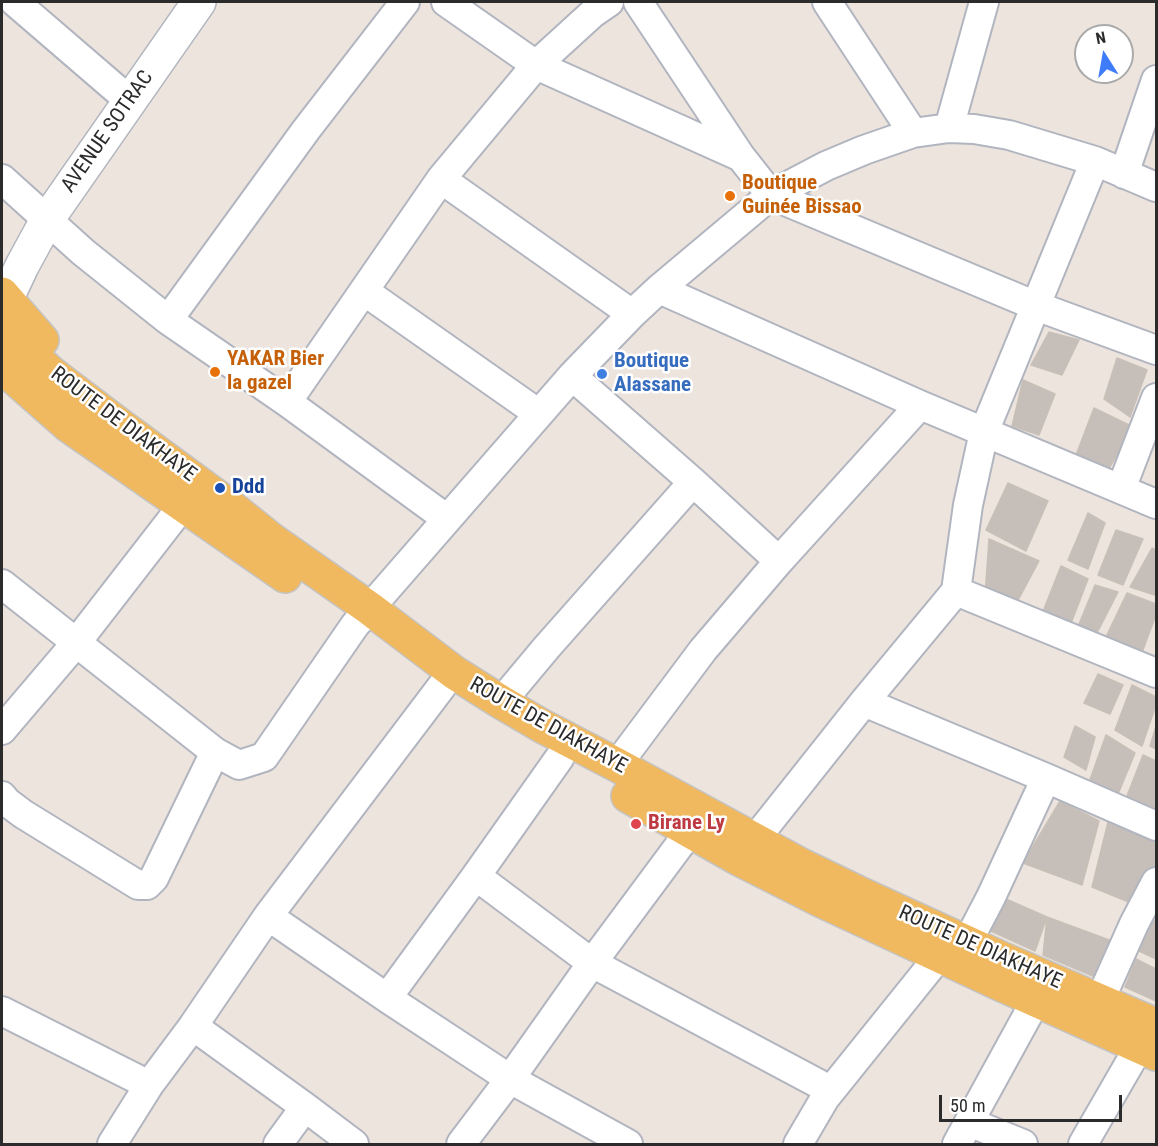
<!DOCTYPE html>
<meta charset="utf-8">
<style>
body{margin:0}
#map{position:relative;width:1158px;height:1146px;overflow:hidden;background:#ede4de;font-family:"Roboto Condensed",sans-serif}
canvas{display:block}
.frame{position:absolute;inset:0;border:3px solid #2b2b2b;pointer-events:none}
.north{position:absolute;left:1074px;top:24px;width:60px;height:60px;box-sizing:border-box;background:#fff;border:2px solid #aaa;border-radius:50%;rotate:349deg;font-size:16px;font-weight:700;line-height:24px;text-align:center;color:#2b2b2b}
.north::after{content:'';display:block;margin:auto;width:21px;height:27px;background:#3f7cf9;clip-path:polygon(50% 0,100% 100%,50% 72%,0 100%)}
.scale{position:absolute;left:939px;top:1095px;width:183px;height:27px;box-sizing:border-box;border:3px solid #2b2b2b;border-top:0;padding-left:8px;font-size:18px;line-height:21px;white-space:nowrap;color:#2b2b2b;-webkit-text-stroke:4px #fff;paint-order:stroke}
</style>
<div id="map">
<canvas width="1158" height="1146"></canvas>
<div class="frame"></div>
<div class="north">N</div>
<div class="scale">50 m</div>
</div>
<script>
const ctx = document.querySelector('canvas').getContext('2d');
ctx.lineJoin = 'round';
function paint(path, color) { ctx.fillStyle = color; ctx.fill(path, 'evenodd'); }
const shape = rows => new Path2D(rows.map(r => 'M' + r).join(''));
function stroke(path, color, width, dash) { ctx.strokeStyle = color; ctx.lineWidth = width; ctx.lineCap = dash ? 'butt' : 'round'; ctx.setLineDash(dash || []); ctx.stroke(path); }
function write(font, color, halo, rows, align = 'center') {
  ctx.font = font + ' "Roboto Condensed",sans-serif'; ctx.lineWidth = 5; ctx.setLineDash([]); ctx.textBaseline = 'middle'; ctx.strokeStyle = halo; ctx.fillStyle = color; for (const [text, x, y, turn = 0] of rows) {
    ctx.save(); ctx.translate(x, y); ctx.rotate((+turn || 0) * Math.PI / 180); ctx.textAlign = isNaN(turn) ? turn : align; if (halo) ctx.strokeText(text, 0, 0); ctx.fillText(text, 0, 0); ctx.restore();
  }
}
const building = shape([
 [1049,332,1079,340,1062,375,1031,365,1049,332],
 [1117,358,1147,370,1130,417,1104,399,1117,358],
 [1023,380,1055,394,1039,435,1012,426,1023,380],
 [1094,408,1133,427,1107,472,1076,455,1094,408],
 [1008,483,1048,501,1026,551,986,530,1008,483],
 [1088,513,1105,523,1088,569,1068,560,1088,513],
 [1116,530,1143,539,1123,585,1098,575,1116,530],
 [989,539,1039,561,1015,606,985,595,989,539],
 [1152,548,1156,550,1156,592,1155,595,1130,587,1152,548],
 [1061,566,1088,579,1070,626,1042,614,1061,566],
 [1095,585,1118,592,1095,637,1077,629,1095,585],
 [1127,593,1156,604,1156,615,1141,655,1105,639,1127,593],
 [1098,674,1123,685,1110,714,1084,703,1098,674],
 [1132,685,1156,697,1156,705,1142,746,1115,730,1132,685],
 [1075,726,1095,737,1086,770,1064,757,1075,726],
 [1156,726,1156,749,1150,746,1156,726],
 [1106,735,1135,753,1116,799,1088,785,1106,735],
 [1143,755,1156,761,1156,815,1125,801,1143,755],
 [1060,801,1099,821,1082,885,1023,863,1060,801],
 [1109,818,1156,839,1156,872,1141,907,1092,887,1109,818],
 [1006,899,1047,917,1035,951,991,931,1006,899],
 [1047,917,1120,944,1100,979,1043,955,1047,917],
 [1147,917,1156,922,1156,959,1137,950,1147,917],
 [1136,959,1156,969,1156,1001,1125,987,1136,959]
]);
const minor = shape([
 [15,2,130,101],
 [446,2,536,65,741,157],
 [638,2,741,157,771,195,1036,306,1156,350],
 [827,2,913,133],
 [949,128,984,2],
 [1124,174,1156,80],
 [2,179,83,252,168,320,287,402,447,519],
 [441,179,632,314],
 [659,289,920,405,1156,504],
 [364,291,539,414],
 [168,320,306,130,405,2],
 [572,376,693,482,779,561],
 [287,402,441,179,536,65,593,13,609,2],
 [1121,489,1156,398],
 [2,584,215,752,239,765,264,757,355,625,572,376,632,314,659,289,771,195,826,166,864,150,913,133,949,128,974,129,1009,135,1095,161,1156,187],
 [956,591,1156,673],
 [501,702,547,647,693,482],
 [864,702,1046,778,1156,826],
 [2,730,76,643,183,505],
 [617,765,703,650,779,561,920,405],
 [2,796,7,802,23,814,138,885,147,885,154,878,215,752],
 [741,857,864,702,956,591,968,505,984,432,1095,161],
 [476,876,592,963,819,1084,824,1090,825,1098],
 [268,916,387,998,510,1079,628,1144],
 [967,943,991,897,1046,778],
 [387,998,476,876,560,757],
 [1100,1000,1134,924,1156,882],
 [2,1011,149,1085],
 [193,1026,305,1107,354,1144],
 [969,1122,1023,1144],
 [112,1144,149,1085,193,1026,268,916,442,686],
 [278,1144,305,1107],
 [461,1144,510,1079,592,963,690,831],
 [798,1144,825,1098,940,955],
 [957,1144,1036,1000],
 [1083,1144,1139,1047]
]);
const tertiary = shape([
 [6,300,22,266,47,220,199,2]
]);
const primary = shape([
 [2,294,42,340],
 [2,327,50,372,113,420,227,504,272,540,369,608,455,673,501,702,542,726,617,765,801,865,861,894,1003,959,1156,1025],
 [2,367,69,426,285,576],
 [628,796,739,859,820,900,1000,984,1156,1054]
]);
const markers = [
 [730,196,6,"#e8710a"],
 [215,372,6,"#e8710a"],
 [602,374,6,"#3f7fe0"],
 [220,488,6,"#1a4fb4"],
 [636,824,6,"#e0444e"]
];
const streetNames = [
 ["AVENUE SOTRAC",108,132,-55],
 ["ROUTE DE DIAKHAYE",123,425,37],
 ["ROUTE DE DIAKHAYE",548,726,29],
 ["ROUTE DE DIAKHAYE",980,948,24]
];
const foodNames = [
 ["Boutique",742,184],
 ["Guinée Bissao",742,208],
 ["YAKAR Bier",227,360],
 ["la gazel",227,384]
];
const shopNames = [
 ["Boutique",614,362],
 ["Alassane",614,386]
];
const transitNames = [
 ["Ddd",232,488]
];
const healthNames = [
 ["Birane Ly",648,824]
];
paint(building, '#c6bfb9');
stroke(building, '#c8c0b7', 1.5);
stroke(minor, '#b1b5bf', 32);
stroke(tertiary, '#b1b5bf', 36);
stroke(primary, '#c4c4c4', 36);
stroke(minor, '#fff', 28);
stroke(tertiary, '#fff', 33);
stroke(primary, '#f0b960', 33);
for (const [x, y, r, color] of markers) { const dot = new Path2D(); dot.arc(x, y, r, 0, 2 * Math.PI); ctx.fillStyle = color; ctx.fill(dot); stroke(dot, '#fff', 2); }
write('21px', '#2b2b2b', '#fff', streetNames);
write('bold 21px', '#c56008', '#fff', foodNames, 'left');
write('bold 21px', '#366cbe', '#fff', shopNames, 'left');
write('bold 21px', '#164399', '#fff', transitNames, 'left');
write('bold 21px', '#be3a42', '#fff', healthNames, 'left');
</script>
